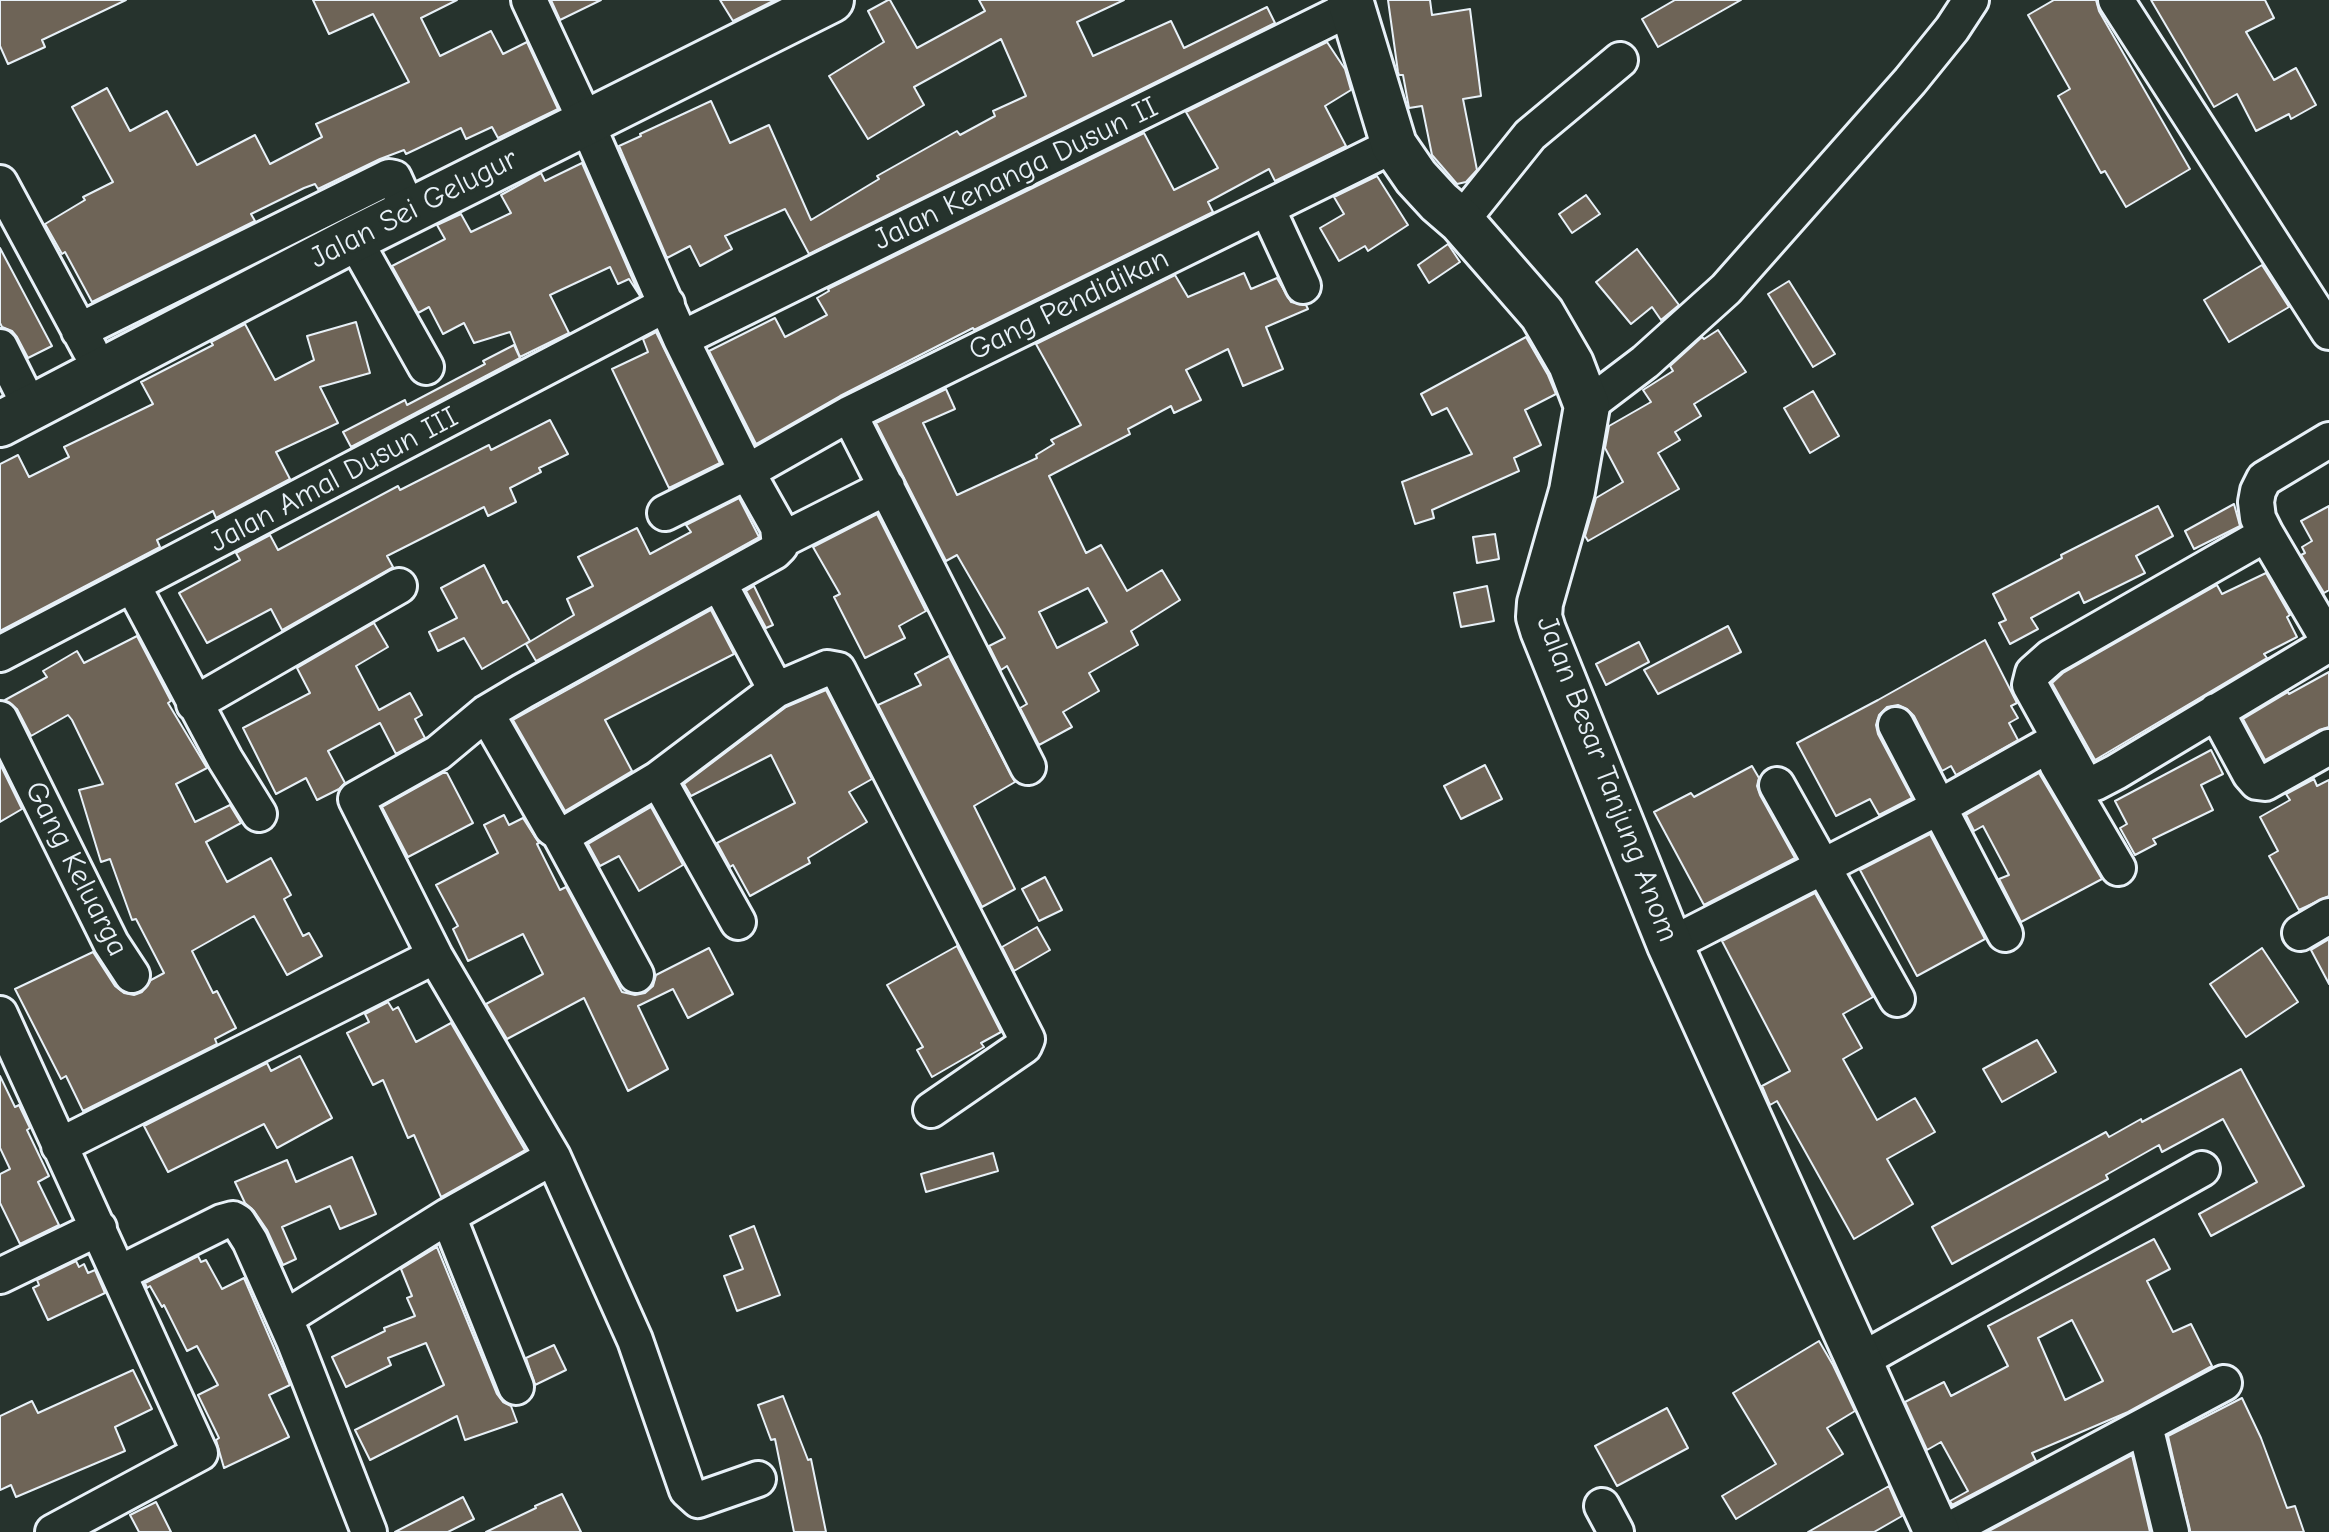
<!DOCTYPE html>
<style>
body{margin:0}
canvas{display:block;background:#26332d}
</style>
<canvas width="2329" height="1532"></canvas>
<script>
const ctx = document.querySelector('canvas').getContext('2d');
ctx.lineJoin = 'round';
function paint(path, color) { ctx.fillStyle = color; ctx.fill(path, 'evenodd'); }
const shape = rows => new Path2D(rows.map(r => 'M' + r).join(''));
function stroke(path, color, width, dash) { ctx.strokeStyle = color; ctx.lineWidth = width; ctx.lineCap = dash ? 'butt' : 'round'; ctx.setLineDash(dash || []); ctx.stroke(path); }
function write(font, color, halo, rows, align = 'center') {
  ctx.font = font + ' "Comic Neue",sans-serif'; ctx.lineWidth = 6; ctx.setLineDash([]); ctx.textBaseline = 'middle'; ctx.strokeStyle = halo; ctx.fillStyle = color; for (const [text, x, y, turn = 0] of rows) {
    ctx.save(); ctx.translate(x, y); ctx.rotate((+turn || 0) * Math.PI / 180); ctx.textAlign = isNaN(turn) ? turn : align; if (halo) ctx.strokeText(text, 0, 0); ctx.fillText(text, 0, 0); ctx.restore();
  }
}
const building = shape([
 [0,0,126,0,42,40,45,47,8,64,0,46,0,0],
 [313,0,457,0,421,18,440,56,491,31,503,54,527,42,558,109,498,138,492,127,466,139,461,128,406,154,404,150,380,159,318,189,315,184,304,188,251,214,255,221,92,302,65,252,62,254,45,224,85,200,83,197,113,182,72,107,107,88,130,131,167,111,197,165,255,135,270,164,322,137,316,124,409,82,373,14,329,34,313,0],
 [551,0,601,0,560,20,551,0],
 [720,0,775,0,733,21,720,0],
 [888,0,890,0,917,48,985,11,979,0,1124,0,1077,22,1093,56,1171,21,1184,48,1267,7,1275,23,809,254,785,209,725,236,732,249,700,266,690,246,667,258,619,146,641,136,640,134,711,101,730,143,769,125,811,220,879,179,877,176,957,131,960,135,995,116,993,111,1026,96,1001,39,914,87,924,105,868,139,829,76,884,42,868,11,888,0],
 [1388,0,1430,0,1432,15,1470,9,1481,96,1463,99,1477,170,1466,182,1457,184,1432,155,1422,106,1409,108,1403,75,1399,75,1398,72,1388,0],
 [1675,0,1741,0,1658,47,1642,19,1675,0],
 [2054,0,2096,0,2099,11,2190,169,2126,207,2105,171,2101,173,2058,96,2070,89,2028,15,2054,0],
 [2151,0,2265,0,2274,18,2246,32,2274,80,2296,68,2316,105,2291,119,2289,114,2256,131,2237,94,2214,107,2151,0],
 [1327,42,1345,69,1351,90,1325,106,1346,146,1275,181,1269,169,1208,202,1213,212,974,330,973,328,840,396,756,444,709,351,775,318,785,337,827,315,817,298,829,291,828,289,1144,133,1174,190,1218,168,1186,112,1327,42],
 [582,163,640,296,629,279,618,284,610,267,550,295,569,333,520,357,510,332,474,343,464,323,443,334,429,307,418,313,392,266,445,239,437,225,461,214,471,232,511,213,501,195,541,173,545,181,582,163],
 [1377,176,1408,225,1368,251,1365,246,1339,261,1320,228,1344,214,1334,197,1377,176],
 [1586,195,1600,214,1572,233,1559,214,1586,195],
 [1448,244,1460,262,1429,283,1418,265,1448,244],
 [0,248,52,346,28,358,17,337,12,331,2,327,0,323,0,248],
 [1637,249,1679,305,1661,320,1652,307,1631,324,1596,282,1637,249],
 [2262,265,2289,307,2229,342,2204,300,2262,265],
 [1244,273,1251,289,1277,278,1291,302,1306,305,1308,309,1266,327,1283,369,1243,386,1228,349,1186,370,1201,400,1174,413,1171,406,1128,429,1130,434,1049,476,1086,553,1101,545,1127,591,1162,570,1180,600,1131,631,1138,645,1089,673,1099,691,1063,712,1072,727,1039,745,1020,708,1027,704,1007,666,1001,670,989,646,1005,638,957,555,946,561,876,423,946,389,955,409,923,423,957,495,1037,458,1036,455,1054,444,1051,440,1081,425,1036,344,1175,275,1188,297,1244,273],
 [1088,588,1107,622,1057,648,1039,612,1088,588],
 [1789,281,1835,354,1813,367,1768,294,1789,281],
 [356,322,370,373,320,387,338,423,276,452,290,479,216,518,213,511,157,540,160,547,0,631,0,464,18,455,29,477,69,457,64,447,153,404,141,382,213,345,211,342,245,324,275,380,314,360,307,336,356,322],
 [1718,330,1746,372,1694,404,1701,416,1675,432,1680,440,1658,453,1679,489,1588,541,1585,536,1596,498,1623,482,1605,448,1609,426,1651,402,1643,390,1673,371,1670,366,1702,337,1704,339,1718,330],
 [656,332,720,463,669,488,612,369,648,352,643,339,656,332],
 [1526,337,1548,375,1556,394,1525,410,1541,445,1514,458,1519,471,1432,510,1434,518,1415,524,1402,482,1472,454,1447,408,1432,415,1421,394,1526,337],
 [514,345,520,358,351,447,343,432,405,400,407,405,485,364,483,361,514,345],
 [1813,391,1839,436,1810,453,1784,408,1813,391],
 [550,420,568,454,539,468,541,472,510,488,516,502,488,516,484,507,387,556,393,567,282,630,271,609,207,643,179,593,240,560,236,553,270,535,278,550,398,486,400,490,489,445,491,450,550,420],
 [739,498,759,537,536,661,526,644,574,615,567,599,593,586,578,557,637,528,650,554,691,532,686,525,739,498],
 [2234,504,2240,526,2194,549,2185,531,2234,504],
 [2158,506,2173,536,2136,556,2145,573,2084,603,2079,592,2031,618,2038,629,2010,644,1999,623,2006,620,1993,594,2062,558,2061,555,2158,506],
 [2329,506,2329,590,2324,593,2301,555,2305,553,2302,547,2312,541,2301,521,2329,506],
 [877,514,926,611,899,626,905,638,865,658,834,597,840,594,813,547,877,514],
 [1495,534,1499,559,1477,563,1473,537,1495,534],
 [484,565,503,603,507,601,530,641,482,669,464,638,438,651,429,632,457,618,441,588,484,565],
 [2266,573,2290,615,2287,617,2297,637,2264,654,2267,658,2095,760,2052,683,2063,673,2217,585,2222,594,2266,573],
 [754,586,773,625,766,628,746,591,754,586],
 [1487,586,1494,621,1461,627,1454,593,1487,586],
 [711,610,734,654,605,720,632,771,565,811,513,720,711,610],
 [374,623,388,647,356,666,379,710,410,693,422,715,415,719,425,738,396,754,380,723,328,751,345,783,339,789,317,800,306,778,276,794,243,728,310,693,297,668,374,623],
 [1728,626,1741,652,1658,694,1644,670,1728,626],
 [137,636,171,701,168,703,207,768,176,784,195,822,230,805,241,823,206,842,227,882,271,858,291,895,284,899,303,936,309,933,322,956,287,975,254,916,192,951,213,993,217,991,236,1028,215,1039,217,1044,83,1111,66,1076,61,1079,15,989,93,952,115,986,124,993,134,995,142,992,151,980,164,973,136,919,132,920,110,859,101,862,79,790,103,784,72,720,68,715,31,736,17,709,5,700,47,677,43,671,77,651,84,663,137,636],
 [1985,640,2017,703,2011,706,2018,718,2009,723,2018,740,1956,775,1951,766,1942,771,1914,716,1907,709,1898,705,1887,707,1879,715,1876,725,1878,734,1912,798,1879,815,1870,799,1836,816,1797,743,1878,700,1985,640],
 [1639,642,1649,662,1606,685,1596,664,1639,642],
 [949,656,1015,782,974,806,1015,889,982,907,878,705,921,685,915,674,949,656],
 [2329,672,2329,727,2319,730,2265,760,2243,719,2288,692,2289,694,2329,672],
 [826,690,872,779,849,792,867,822,808,858,810,863,750,896,733,865,730,867,717,843,795,803,771,755,691,796,684,784,786,707,826,690],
 [2211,750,2223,774,2201,785,2213,810,2153,839,2156,844,2135,855,2120,828,2127,824,2115,801,2211,750],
 [0,764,22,809,0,822,0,764],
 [1485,765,1502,799,1461,819,1444,786,1485,765],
 [1752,766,1759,778,1757,786,1760,795,1795,858,1704,905,1654,812,1691,793,1694,797,1752,766],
 [443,773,447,773,473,823,408,857,382,807,443,773],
 [2039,773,2102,879,2021,922,1999,879,2009,875,1983,826,1974,831,1966,815,2039,773],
 [2314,779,2317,786,2329,780,2329,896,2299,910,2269,856,2278,851,2260,817,2290,800,2286,794,2314,779],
 [651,807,683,865,639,891,619,856,600,866,588,844,651,807],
 [504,815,509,825,523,818,539,843,537,844,560,890,566,887,622,992,635,995,645,993,653,986,656,975,709,948,733,994,688,1018,673,989,638,1006,668,1069,628,1091,584,998,507,1039,486,1004,543,974,523,934,468,961,453,929,458,926,436,885,498,853,484,825,504,815],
 [1930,834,1985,939,1917,976,1860,870,1930,834],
 [1045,877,1062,910,1039,921,1022,889,1045,877],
 [1815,893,1873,997,1843,1014,1862,1048,1843,1059,1877,1120,1915,1098,1935,1132,1887,1159,1913,1204,1854,1239,1777,1101,1770,1105,1762,1086,1790,1071,1722,941,1815,893],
 [1037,927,1050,950,1014,971,1002,947,1037,927],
 [2329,939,2329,984,2311,950,2329,939],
 [957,946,1001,1032,981,1043,984,1047,932,1077,917,1050,923,1047,887,985,957,946],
 [2262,948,2298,1002,2246,1037,2210,984,2262,948],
 [388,1002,393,1010,398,1007,416,1042,451,1023,525,1150,441,1197,414,1135,408,1138,383,1080,373,1085,347,1033,369,1022,365,1014,388,1002],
 [2037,1040,2056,1072,2002,1102,1983,1069,2037,1040],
 [300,1056,332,1118,277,1148,264,1124,168,1172,144,1126,267,1063,271,1071,300,1056],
 [2241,1069,2304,1186,2211,1236,2199,1214,2257,1182,2223,1119,2162,1152,2159,1145,2106,1175,2108,1179,1952,1264,1932,1227,2106,1132,2109,1137,2141,1119,2142,1122,2241,1069],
 [0,1076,15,1107,19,1105,30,1128,27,1130,49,1176,38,1182,59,1225,20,1244,0,1203,0,1174,10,1169,0,1148,0,1076],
 [993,1153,998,1171,926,1192,921,1174,993,1153],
 [352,1157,376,1214,340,1229,330,1206,282,1227,296,1259,283,1265,267,1230,254,1211,245,1203,235,1182,287,1160,296,1182,352,1157],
 [754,1226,780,1295,737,1311,724,1276,743,1269,730,1236,754,1226],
 [2154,1239,2170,1269,2147,1281,2173,1332,2191,1324,2212,1366,2128,1412,2032,1453,2036,1461,1952,1505,1950,1501,1968,1491,1941,1442,1927,1450,1905,1402,1944,1382,1951,1396,2008,1366,1988,1326,2154,1239],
 [2072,1320,2103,1381,2065,1400,2038,1338,2072,1320],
 [437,1247,497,1394,503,1402,511,1406,517,1422,465,1440,457,1416,370,1460,355,1430,444,1385,426,1343,388,1358,391,1365,346,1387,332,1357,385,1331,384,1328,415,1316,407,1298,412,1296,401,1269,437,1247],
 [198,1256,201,1262,206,1260,222,1289,244,1278,290,1385,269,1395,289,1437,224,1468,216,1440,219,1438,198,1395,218,1385,197,1346,187,1351,164,1305,162,1307,150,1286,147,1288,145,1283,198,1256],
 [76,1261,79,1267,84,1264,88,1273,95,1270,105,1293,48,1320,33,1288,39,1285,37,1280,76,1261],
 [1819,1341,1833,1365,1855,1411,1827,1428,1843,1454,1736,1519,1722,1496,1776,1464,1733,1393,1819,1341],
 [554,1345,566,1370,535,1385,526,1358,554,1345],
 [133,1370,152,1409,115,1427,125,1451,16,1497,11,1485,0,1490,0,1416,32,1401,38,1413,133,1370],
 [783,1396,808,1460,811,1459,826,1532,794,1532,775,1439,771,1440,758,1405,783,1396],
 [2242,1398,2261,1438,2287,1508,2295,1506,2304,1532,2190,1532,2168,1436,2242,1398],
 [1667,1408,1688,1448,1617,1486,1595,1446,1667,1408],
 [2132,1455,2150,1532,1987,1532,2132,1455],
 [1889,1486,1902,1516,1874,1532,1808,1532,1889,1486],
 [562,1494,581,1532,486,1532,536,1508,535,1506,562,1494],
 [463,1497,474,1519,448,1532,395,1532,463,1497],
 [156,1502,171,1532,139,1532,130,1515,156,1502]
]);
const minor = shape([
 [529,0,586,122,681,339,747,472,778,527,780,546,774,552,523,691,486,713,438,753,356,799,435,956,553,1157,635,1340,687,1490,698,1500,758,1479],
 [2116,0,2329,332],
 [0,183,90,350],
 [1267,208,1303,286],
 [1461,221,1530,135,1620,60],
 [354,239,426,367],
 [79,331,389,177,394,178,409,211],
 [681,339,1351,8],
 [0,347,30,407],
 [1587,406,1645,362,1726,289,1910,81,1952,29,1971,0],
 [849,414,1028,767],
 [2329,440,2264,479,2258,491,2256,502,2258,518,2266,534,2329,641],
 [665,513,747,472,849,414,1394,145],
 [2266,534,2051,657,2033,673,2030,685,2082,779,2095,783,2116,772,2329,644],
 [780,541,887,487],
 [133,586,225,759,259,814],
 [0,654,667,304],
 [776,690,827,668,838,670,1027,1039,1024,1046,931,1110],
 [194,704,399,586],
 [2216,711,2250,774,2257,782,2265,783,2329,747],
 [486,713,552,828,559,833,636,975],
 [0,719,111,943,132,975],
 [1896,725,2005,934],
 [2057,764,2118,868],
 [658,779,738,922],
 [1777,785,1897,999],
 [559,833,569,832,658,779,776,690,719,583],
 [2300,933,2329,916],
 [1670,945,1939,807,2047,746],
 [0,1014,200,1453,53,1532],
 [59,1146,435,956],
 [448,1216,553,1157],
 [120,1273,222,1222,233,1219,238,1222,250,1241,294,1340,369,1532],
 [0,1276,99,1228],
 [285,1318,448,1216,516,1387],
 [1858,1362,2202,1169],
 [2145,1426,2171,1532],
 [1602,1506,1616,1532],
 [1945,1532,2224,1383]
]);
const major = shape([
 [1350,0,1394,145,1416,177,1439,202,1461,221,1542,314,1571,364,1587,406,1572,491,1540,603,1539,617,1543,630,1670,945,1937,1532],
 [0,424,354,239,831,0]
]);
const streetNames = [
 ["Jalan Kenanga Dusun II",1016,174,-26],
 ["Jalan Sei Gelugur",414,209,-27],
 ["Gang Pendidikan",1069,305,-26],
 ["Jalan Amal Dusun III",334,480,-28],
 ["Jalan Besar Tanjung Anom",1607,779,69],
 ["Gang Keluarga",76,869,63]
];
paint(building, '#6e6457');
stroke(building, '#e8f1f8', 2);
stroke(minor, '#e8f1f8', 40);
stroke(major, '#e8f1f8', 50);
stroke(minor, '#26332d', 34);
stroke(major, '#26332d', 44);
write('30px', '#e8f1f8', '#26332d', streetNames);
</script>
